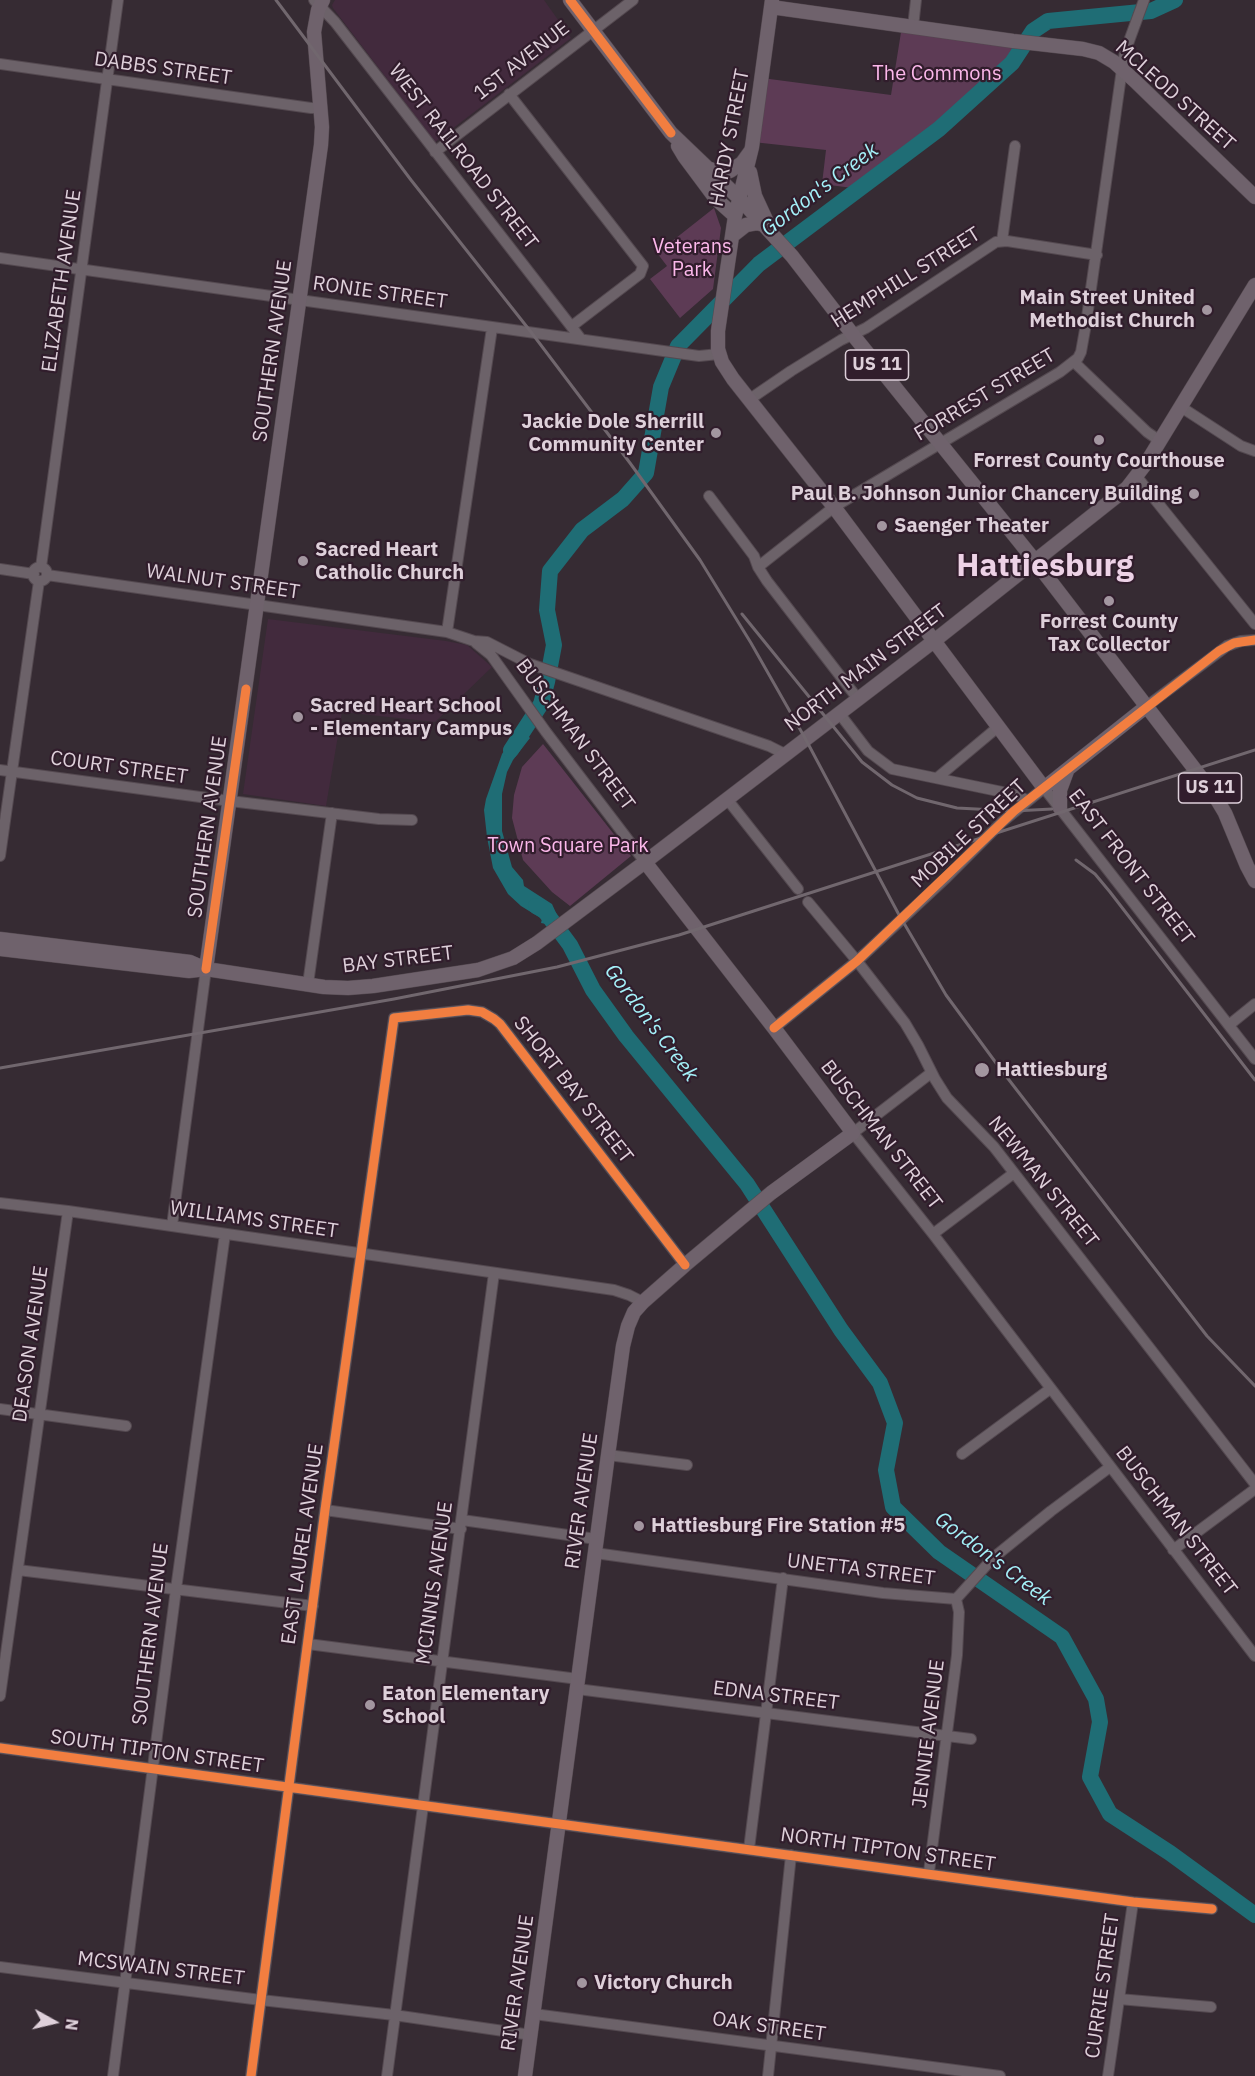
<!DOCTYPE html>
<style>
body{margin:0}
#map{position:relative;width:1255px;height:2076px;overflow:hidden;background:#362b33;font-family:"IBM Plex Sans",sans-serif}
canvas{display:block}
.north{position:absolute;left:24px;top:1992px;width:60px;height:60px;-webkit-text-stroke:4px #311d2c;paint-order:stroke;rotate:98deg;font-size:16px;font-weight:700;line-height:24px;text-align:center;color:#ded0da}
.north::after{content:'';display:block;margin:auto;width:21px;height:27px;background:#ded0da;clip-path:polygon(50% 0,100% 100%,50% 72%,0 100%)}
</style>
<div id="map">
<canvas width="1255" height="2076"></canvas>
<div class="north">N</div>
</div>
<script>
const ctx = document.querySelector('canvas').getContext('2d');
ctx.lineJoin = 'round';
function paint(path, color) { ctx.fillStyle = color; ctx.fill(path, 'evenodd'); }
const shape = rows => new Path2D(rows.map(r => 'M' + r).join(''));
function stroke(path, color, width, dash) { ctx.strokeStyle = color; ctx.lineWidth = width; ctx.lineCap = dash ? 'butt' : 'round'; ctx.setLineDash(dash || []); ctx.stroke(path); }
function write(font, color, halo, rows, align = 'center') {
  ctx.font = font + ' "IBM Plex Sans",sans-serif'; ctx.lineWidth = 4.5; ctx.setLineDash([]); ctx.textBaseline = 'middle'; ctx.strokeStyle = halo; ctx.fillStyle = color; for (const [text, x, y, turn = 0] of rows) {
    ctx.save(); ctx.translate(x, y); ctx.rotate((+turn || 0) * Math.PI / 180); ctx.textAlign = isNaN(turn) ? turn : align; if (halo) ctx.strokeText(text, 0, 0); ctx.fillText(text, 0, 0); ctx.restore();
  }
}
const built = shape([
 [335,0,544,0,571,38,435,142,333,8,332,5],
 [268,619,446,641,467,645,492,667,435,722,342,712,326,806,243,794]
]);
const green = shape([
 [902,26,1026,41,1012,63,939,129,860,189,822,184,826,150,753,142,762,78,891,95],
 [714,208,721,228,713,289,680,318,650,279,667,266,657,253],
 [543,744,631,856,570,906,552,892,523,860,512,818,514,795,522,767]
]);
const water = shape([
 [519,727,530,738,513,760,507,772,502,794,502,831,512,867,523,880,524,886,552,904,557,915,546,924,541,923,542,919,521,906,508,894,493,868,487,837,484,810,486,799,502,754]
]);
const river = shape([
 [511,750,541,704,547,682,554,645,547,610,550,571,582,530,623,499,646,473,661,387,678,346,759,264,939,129,1012,63,1033,31,1048,21,1151,11,1175,0],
 [536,906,544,910,570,945,593,990,626,1036,747,1184,841,1330,880,1383,895,1423,886,1470,893,1507,939,1552,1062,1637,1096,1699,1100,1722,1090,1777,1110,1814,1170,1853,1255,1915]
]);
const minor = shape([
 [314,0,335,22,581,339],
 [913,27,916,0],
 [0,64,311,108,321,108],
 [509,94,643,266,640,274,572,326],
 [435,152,633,0],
 [1002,241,1015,146],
 [0,258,699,356,719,354],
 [1074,362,1147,432,1160,441],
 [750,399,791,371,841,340,866,328,996,242,1007,241,1097,255],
 [1181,407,1241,446,1255,451],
 [1137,477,1255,624],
 [709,496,754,556,758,567,767,581,858,699],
 [41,567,118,0],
 [758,567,834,507,1060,372,1078,358,1081,352,1086,324,1122,69,1125,52,1144,0],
 '33 574a7 7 0 1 1 14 0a7 7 0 1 1-14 0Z',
 [0,569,34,574],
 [47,575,447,632,474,641,487,642,530,664,769,746,785,754],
 [447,632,492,328],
 [476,643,491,655,546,732,645,862],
 [1147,706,1227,646,1241,641,1255,640],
 [839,713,868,751,892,769,1017,795,1028,801],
 [0,770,230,801,379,819,412,820],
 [937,778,998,727],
 [727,799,798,889],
 [0,856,39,581],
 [808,902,857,961,905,1023,918,1045,935,1079,947,1098,994,1147,1255,1484],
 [308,984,332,813],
 [1229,1025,1255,1004],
 [774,1028,857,961,947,877,1002,822,1044,788,1255,1059],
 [931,1073,853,1133,933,1234,1255,1656],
 [0,1203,68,1211,614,1290,629,1295,643,1302],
 [172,1226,206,969],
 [933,1234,1014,1173],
 [0,1409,126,1426],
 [962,1454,1050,1389],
 [608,1455,687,1465],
 [325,1510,461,1529],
 [462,1520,596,1539],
 [1173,1550,1255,1489],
 [595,1553,883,1593,956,1599,993,1558,1051,1511,1110,1467],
 [18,1570,313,1606],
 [308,1644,578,1679],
 [577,1689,971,1739],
 [0,1696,68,1211],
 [0,1748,1133,1902,1212,1909],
 [749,1849,783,1578],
 [929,1872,957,1655,959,1612,956,1599],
 [0,1967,261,2000,394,2015,531,2035],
 [1119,1999,1211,2007],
 [534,2014,1000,2076],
 [113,2076,176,1589,225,1234],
 [251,2076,325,1510,394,1018,468,1010,482,1012,494,1019,500,1024,685,1265],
 [387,2076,494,1273],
 [768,2076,791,1855],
 [1108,2076,1133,1902]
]);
const major = shape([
 [570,0,671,133,740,199,792,256,857,340,1035,561,1213,793,1225,813,1247,866,1255,881],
 [772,0,752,147,735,216,718,331,718,349,722,362,733,379,834,507,1044,788,1147,706],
 [771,7,1013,41,1083,49,1099,53,1114,62,1135,81,1255,197],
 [678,146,684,156,716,199,735,216],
 [710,169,722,173,730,171,742,163,750,152],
 [750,172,755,196,767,222],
 [732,236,746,225,757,223,764,225],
 [1060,808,1060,790,1067,771],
 [0,939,190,962,206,969],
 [0,949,189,971,206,969,324,987,348,988,373,986,478,970,513,958,537,943,645,862,934,641,1127,488,1147,462,1255,285],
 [206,969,321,145,322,127,314,32,318,10,323,0],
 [525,2076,608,1455,623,1346,628,1326,634,1312,643,1302,685,1265,771,1193,853,1133,774,1028,645,862]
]);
const rail = shape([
 [276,0,411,180,531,332,630,463,700,560,751,643,805,738,898,913,946,995,999,1067,1207,1336,1255,1386],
 [742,614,862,762,892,785,917,798,957,808,1014,811,1052,809],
 [1076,860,1095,874,1110,892,1255,1080],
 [0,1068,394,999,557,967,679,935,1255,750]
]);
const cycleway = shape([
 [570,0,671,133],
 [206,969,246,689],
 [774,1028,857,961,1014,811,1219,651,1234,643,1255,640],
 [0,1748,1133,1902,1212,1909],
 [251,2076,325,1510,394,1018,468,1010,482,1012,494,1019,500,1024,685,1265]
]);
const markers = [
 [1207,310,6,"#a396a0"],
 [716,433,6,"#a396a0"],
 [1099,440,6,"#a396a0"],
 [1194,494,6,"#a396a0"],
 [882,526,6,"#a396a0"],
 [303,561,6,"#a396a0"],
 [1109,601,6,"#a396a0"],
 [298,717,6,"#a396a0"],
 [982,1070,8,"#a396a0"],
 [639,1526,6,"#a396a0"],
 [370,1705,6,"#a396a0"],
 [582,1983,6,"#a396a0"]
];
const shields = [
 [877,365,63],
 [1210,788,63]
];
const shieldNames = [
 ["US 11",877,365],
 ["US 11",1210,788]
];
const streetNames = [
 ["1ST AVENUE",522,61,-38],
 ["DABBS STREET",163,69,8],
 ["MCLEOD STREET",1175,96,42],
 ["HARDY STREET",730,138,-79],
 ["WEST RAILROAD STREET",463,157,52],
 ["HEMPHILL STREET",906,278,-32],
 ["ELIZABETH AVENUE",62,281,-82],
 ["RONIE STREET",380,293,8],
 ["SOUTHERN AVENUE",273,351,-82],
 ["FORREST STREET",985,395,-31],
 ["WALNUT STREET",223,582,8],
 ["NORTH MAIN STREET",866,668,-37],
 ["BUSCHMAN STREET",575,735,53],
 ["COURT STREET",119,768,8],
 ["SOUTHERN AVENUE",208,827,-82],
 ["MOBILE STREET",969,834,-43],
 ["EAST FRONT STREET",1131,867,52],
 ["BAY STREET",398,960,-7],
 ["SHORT BAY STREET",573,1090,52],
 ["BUSCHMAN STREET",881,1135,52],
 ["NEWMAN STREET",1043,1182,51],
 ["WILLIAMS STREET",254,1220,8],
 ["DEASON AVENUE",31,1344,-82],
 ["RIVER AVENUE",582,1501,-82],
 ["BUSCHMAN STREET",1176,1521,52],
 ["EAST LAUREL AVENUE",303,1544,-82],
 ["UNETTA STREET",861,1570,7],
 ["MCINNIS AVENUE",435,1583,-82],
 ["SOUTHERN AVENUE",151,1634,-83],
 ["EDNA STREET",776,1696,7],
 ["JENNIE AVENUE",929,1734,-83],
 ["SOUTH TIPTON STREET",157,1752,8],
 ["NORTH TIPTON STREET",888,1850,8],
 ["MCSWAIN STREET",161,1969,7],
 ["RIVER AVENUE",518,1983,-82],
 ["CURRIE STREET",1103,1986,-82],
 ["OAK STREET",769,2027,8]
];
const parkNames = [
 ["The Commons",937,74],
 ["Veterans",692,247],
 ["Park",692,270],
 ["Town Square Park",568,846]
];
const poiNames = [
 ["Main Street United",1195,298,"right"],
 ["Methodist Church",1195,321,"right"],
 ["Jackie Dole Sherrill",704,422,"right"],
 ["Community Center",704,445,"right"],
 ["Forrest County Courthouse",1099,461,"center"],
 ["Paul B. Johnson Junior Chancery Building",1182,494,"right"],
 ["Saenger Theater",894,526],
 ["Sacred Heart",315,550],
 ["Catholic Church",315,573],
 ["Forrest County",1109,622,"center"],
 ["Tax Collector",1109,645,"center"],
 ["Sacred Heart School",310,706],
 ["- Elementary Campus",310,729],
 ["Hattiesburg",996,1070],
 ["Hattiesburg Fire Station #5",651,1526],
 ["Eaton Elementary",382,1694],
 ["School",382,1717],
 ["Victory Church",594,1983]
];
const waterNames = [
 ["Gordon's Creek",820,190,-37],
 ["Gordon's Creek",651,1023,53],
 ["Gordon's Creek",993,1559,37]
];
const townNames = [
 ["Hattiesburg",1045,567]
];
paint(built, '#422a3d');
paint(green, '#5d3b55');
paint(water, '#1f6d75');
stroke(river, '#1f6d75', 16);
stroke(minor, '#544950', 12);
stroke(major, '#544950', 15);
stroke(minor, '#6c6269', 10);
stroke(major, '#6f626c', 14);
stroke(rail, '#71676e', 3);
stroke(cycleway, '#f27e40', 9);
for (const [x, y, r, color] of markers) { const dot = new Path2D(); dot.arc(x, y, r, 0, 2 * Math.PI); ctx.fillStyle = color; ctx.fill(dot); stroke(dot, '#311d2c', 2); }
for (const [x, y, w] of shields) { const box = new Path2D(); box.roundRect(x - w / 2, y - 15, w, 30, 4.5); ctx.fillStyle = '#311d2c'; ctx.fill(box); stroke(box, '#ded0da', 1.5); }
write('bold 18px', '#ded0da', null, shieldNames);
write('20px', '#ded0da', '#311d2c', streetNames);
write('20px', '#fcb8eb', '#311d2c', parkNames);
write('bold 20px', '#ded0da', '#311d2c', poiNames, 'left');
write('italic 21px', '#a4f1f9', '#311d2c', waterNames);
write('bold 32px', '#edd2e6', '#311d2c', townNames);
</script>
